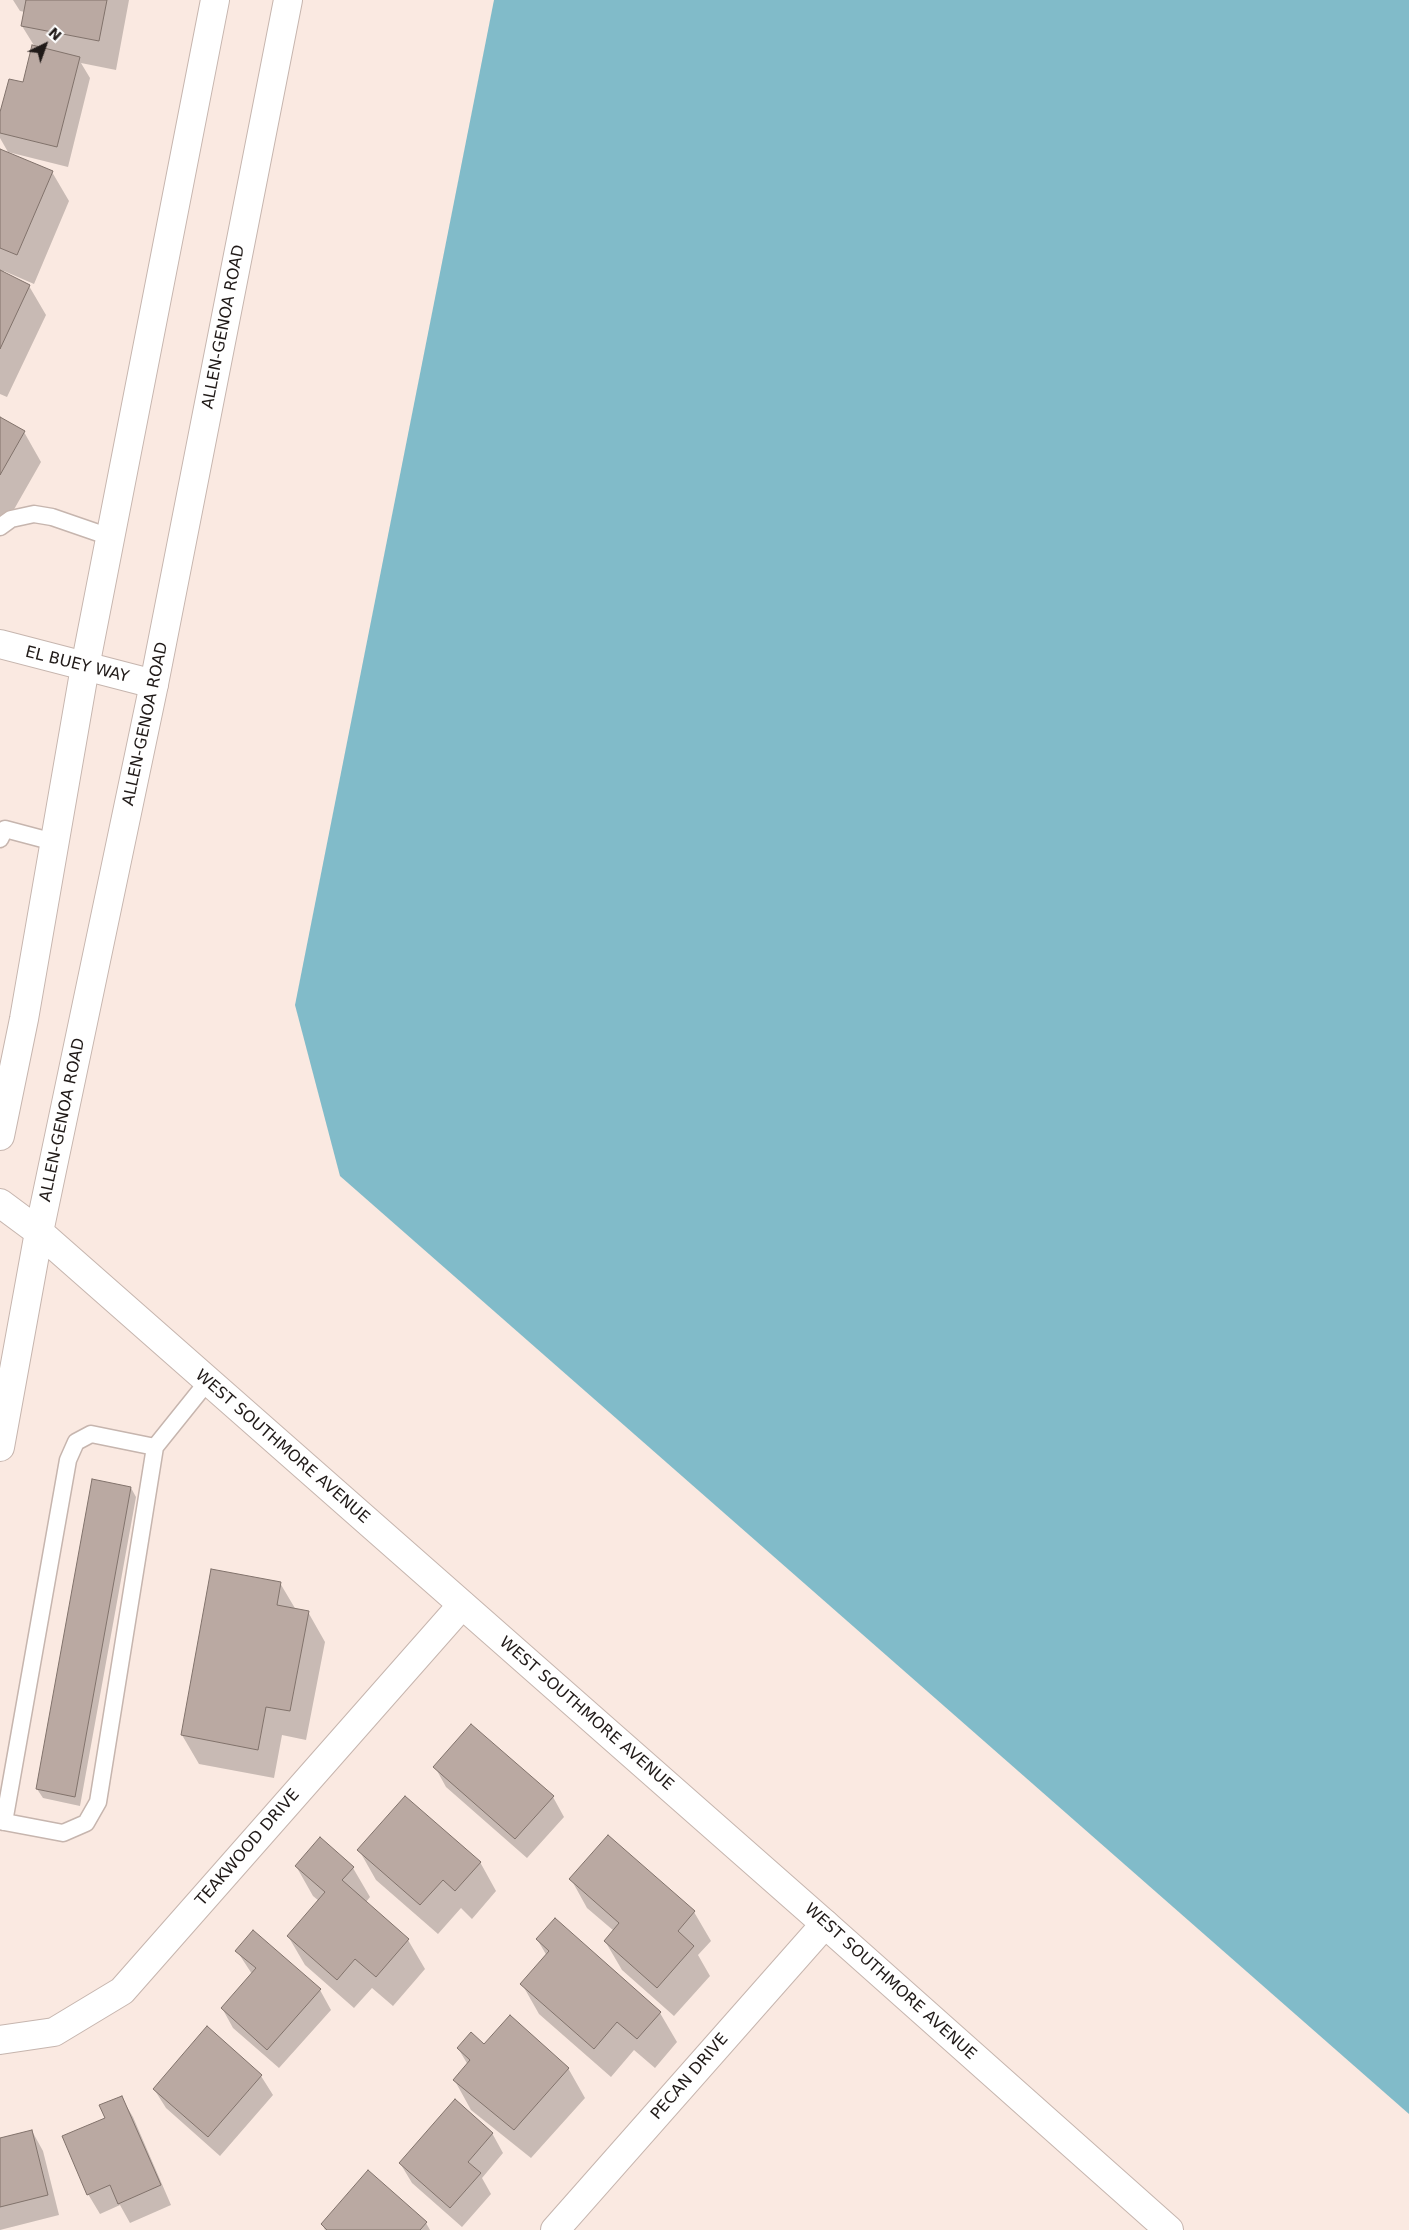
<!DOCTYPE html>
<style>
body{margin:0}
#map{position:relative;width:1409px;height:2230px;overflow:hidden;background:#fae9e1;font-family:"DejaVu Sans",sans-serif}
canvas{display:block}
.north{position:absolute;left:20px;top:20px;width:50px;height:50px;-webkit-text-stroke:4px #fff;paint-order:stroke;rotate:42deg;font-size:14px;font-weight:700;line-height:20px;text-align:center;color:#201a18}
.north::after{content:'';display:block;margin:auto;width:18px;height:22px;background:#201a18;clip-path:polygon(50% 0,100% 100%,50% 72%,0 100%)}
</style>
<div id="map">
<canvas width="1409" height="2230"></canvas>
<div class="north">N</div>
</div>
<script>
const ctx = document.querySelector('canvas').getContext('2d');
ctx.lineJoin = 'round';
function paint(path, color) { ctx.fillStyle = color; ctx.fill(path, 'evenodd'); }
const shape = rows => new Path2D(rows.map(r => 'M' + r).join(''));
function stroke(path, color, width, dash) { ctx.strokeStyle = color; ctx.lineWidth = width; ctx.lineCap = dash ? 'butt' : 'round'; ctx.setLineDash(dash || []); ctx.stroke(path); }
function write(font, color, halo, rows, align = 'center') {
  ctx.font = font + ' "DejaVu Sans",sans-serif'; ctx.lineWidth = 4; ctx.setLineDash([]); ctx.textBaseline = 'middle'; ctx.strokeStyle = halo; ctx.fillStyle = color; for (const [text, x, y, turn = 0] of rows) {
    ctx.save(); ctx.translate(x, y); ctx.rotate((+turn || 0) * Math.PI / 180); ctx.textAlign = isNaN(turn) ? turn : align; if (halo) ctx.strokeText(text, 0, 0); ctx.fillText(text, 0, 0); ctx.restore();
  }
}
const water = shape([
 [494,0,1409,0,1409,2114,340,1176,295,1005]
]);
const shadow = shape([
 [13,0,129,0,116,70,81,63,90,78,68,167,8,152,0,138,0,117,24,83,35,47,22,26,25,12,20,11],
 [0,150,52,172,69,201,34,284,4,271,3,273,29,286,46,315,7,397,0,394],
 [0,419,24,432,41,462,0,534],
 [131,1488,136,1497,80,1806,43,1798,37,1789],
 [280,1583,296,1610,308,1612,325,1642,306,1740,282,1735,274,1778,199,1764,182,1735],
 [435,1767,553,1797,564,1817,527,1858,446,1787],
 [320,1839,353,1868,370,1897,366,1902,408,1940,425,1969,393,2006,372,1988,354,2008,305,1965,288,1936,319,1901,313,1896,296,1866],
 [359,1850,480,1862,496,1891,472,1919,461,1908,438,1934,376,1880],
 [571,1879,694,1912,711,1941,698,1955,710,1976,674,2016,622,1970,605,1941,614,1931,587,1908],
 [537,1939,660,2013,677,2042,655,2068,634,2050,611,2077,539,2014,522,1984,547,1956],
 [237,1951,320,1990,331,2010,279,2068,233,2028,222,2008,252,1974],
 [207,2028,261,2076,273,2095,220,2156,166,2108,154,2089],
 [485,2046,568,2068,585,2098,531,2158,471,2110,455,2081,468,2065,458,2048],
 [121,2097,133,2117,171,2205,130,2223,120,2205,100,2214,88,2194,64,2137,106,2118],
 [32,2131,43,2151,59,2215,0,2230,0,2139],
 [492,2133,503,2153,482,2178,491,2194,462,2227,412,2183,400,2163],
 [426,2223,430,2230,325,2230,322,2224]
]);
const building = shape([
 [26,0,107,0,99,41,21,26,26,0],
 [32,45,80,57,57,147,0,133,0,112,9,79,23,82,32,45],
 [0,149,53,171,17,255,0,248,0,149],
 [0,270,30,285,0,349,0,270],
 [0,417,25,431,0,475,0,417],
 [92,1479,131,1487,75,1797,36,1789,92,1479],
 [211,1569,281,1582,277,1605,309,1611,290,1711,266,1707,258,1750,181,1735,211,1569],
 [471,1724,554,1796,515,1839,433,1767,471,1724],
 [405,1796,481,1862,455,1891,443,1880,420,1905,357,1850,405,1796],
 [608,1835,695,1911,678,1931,694,1946,657,1988,604,1941,619,1923,569,1879,608,1835],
 [320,1837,354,1867,342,1880,409,1939,376,1977,355,1959,337,1980,287,1936,325,1892,295,1866,320,1837],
 [555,1918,661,2012,637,2039,617,2022,594,2049,520,1984,549,1951,536,1939,555,1918],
 [253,1930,321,1989,267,2050,221,2008,256,1968,235,1951,253,1930],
 [510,2015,569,2068,514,2130,453,2080,470,2060,457,2048,471,2032,484,2044,510,2015],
 [207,2026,262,2075,208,2137,153,2089,207,2026],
 [122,2096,161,2185,118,2204,110,2185,87,2195,62,2136,105,2118,99,2105,122,2096],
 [455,2099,493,2133,468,2162,481,2173,450,2208,399,2163,455,2099],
 [32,2130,48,2195,0,2207,0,2138,32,2130],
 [368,2170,427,2222,420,2230,327,2230,321,2224,368,2170]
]);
const lane = shape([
 [0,527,11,519,34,514,52,517,110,537],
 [0,839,5,829,54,842],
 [0,1821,63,1833,86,1823,98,1802,155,1447,208,1381],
 [4,1822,68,1460,76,1442,91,1434,155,1447]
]);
const street = shape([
 [0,644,154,684],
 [0,2040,54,2032,122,1991,462,1605],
 [555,2230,825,1924]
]);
const secondary = shape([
 [0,1136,24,1019,85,667,215,0],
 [0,1203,39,1232,825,1924,1169,2230],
 [0,1447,39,1232,154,684,288,0]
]);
const streetNames = [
 ["ALLEN-GENOA ROAD",224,327,-79],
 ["EL BUEY WAY",77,665,14],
 ["ALLEN-GENOA ROAD",146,724,-78],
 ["ALLEN-GENOA ROAD",63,1120,-78],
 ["WEST SOUTHMORE AVENUE",282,1447,41],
 ["WEST SOUTHMORE AVENUE",586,1714,41],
 ["TEAKWOOD DRIVE",248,1848,-49],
 ["WEST SOUTHMORE AVENUE",890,1982,42],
 ["PECAN DRIVE",690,2077,-49]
];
paint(water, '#81bbc9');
paint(shadow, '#0003');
paint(building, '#baa9a2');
stroke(building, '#81726b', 1);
stroke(lane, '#c6b5ae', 19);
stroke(street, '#c6b5ae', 30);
stroke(secondary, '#c6b5ae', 30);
stroke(lane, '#fff', 16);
stroke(street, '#fff', 28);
stroke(secondary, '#fff', 28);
write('16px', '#201a18', '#fff', streetNames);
</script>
